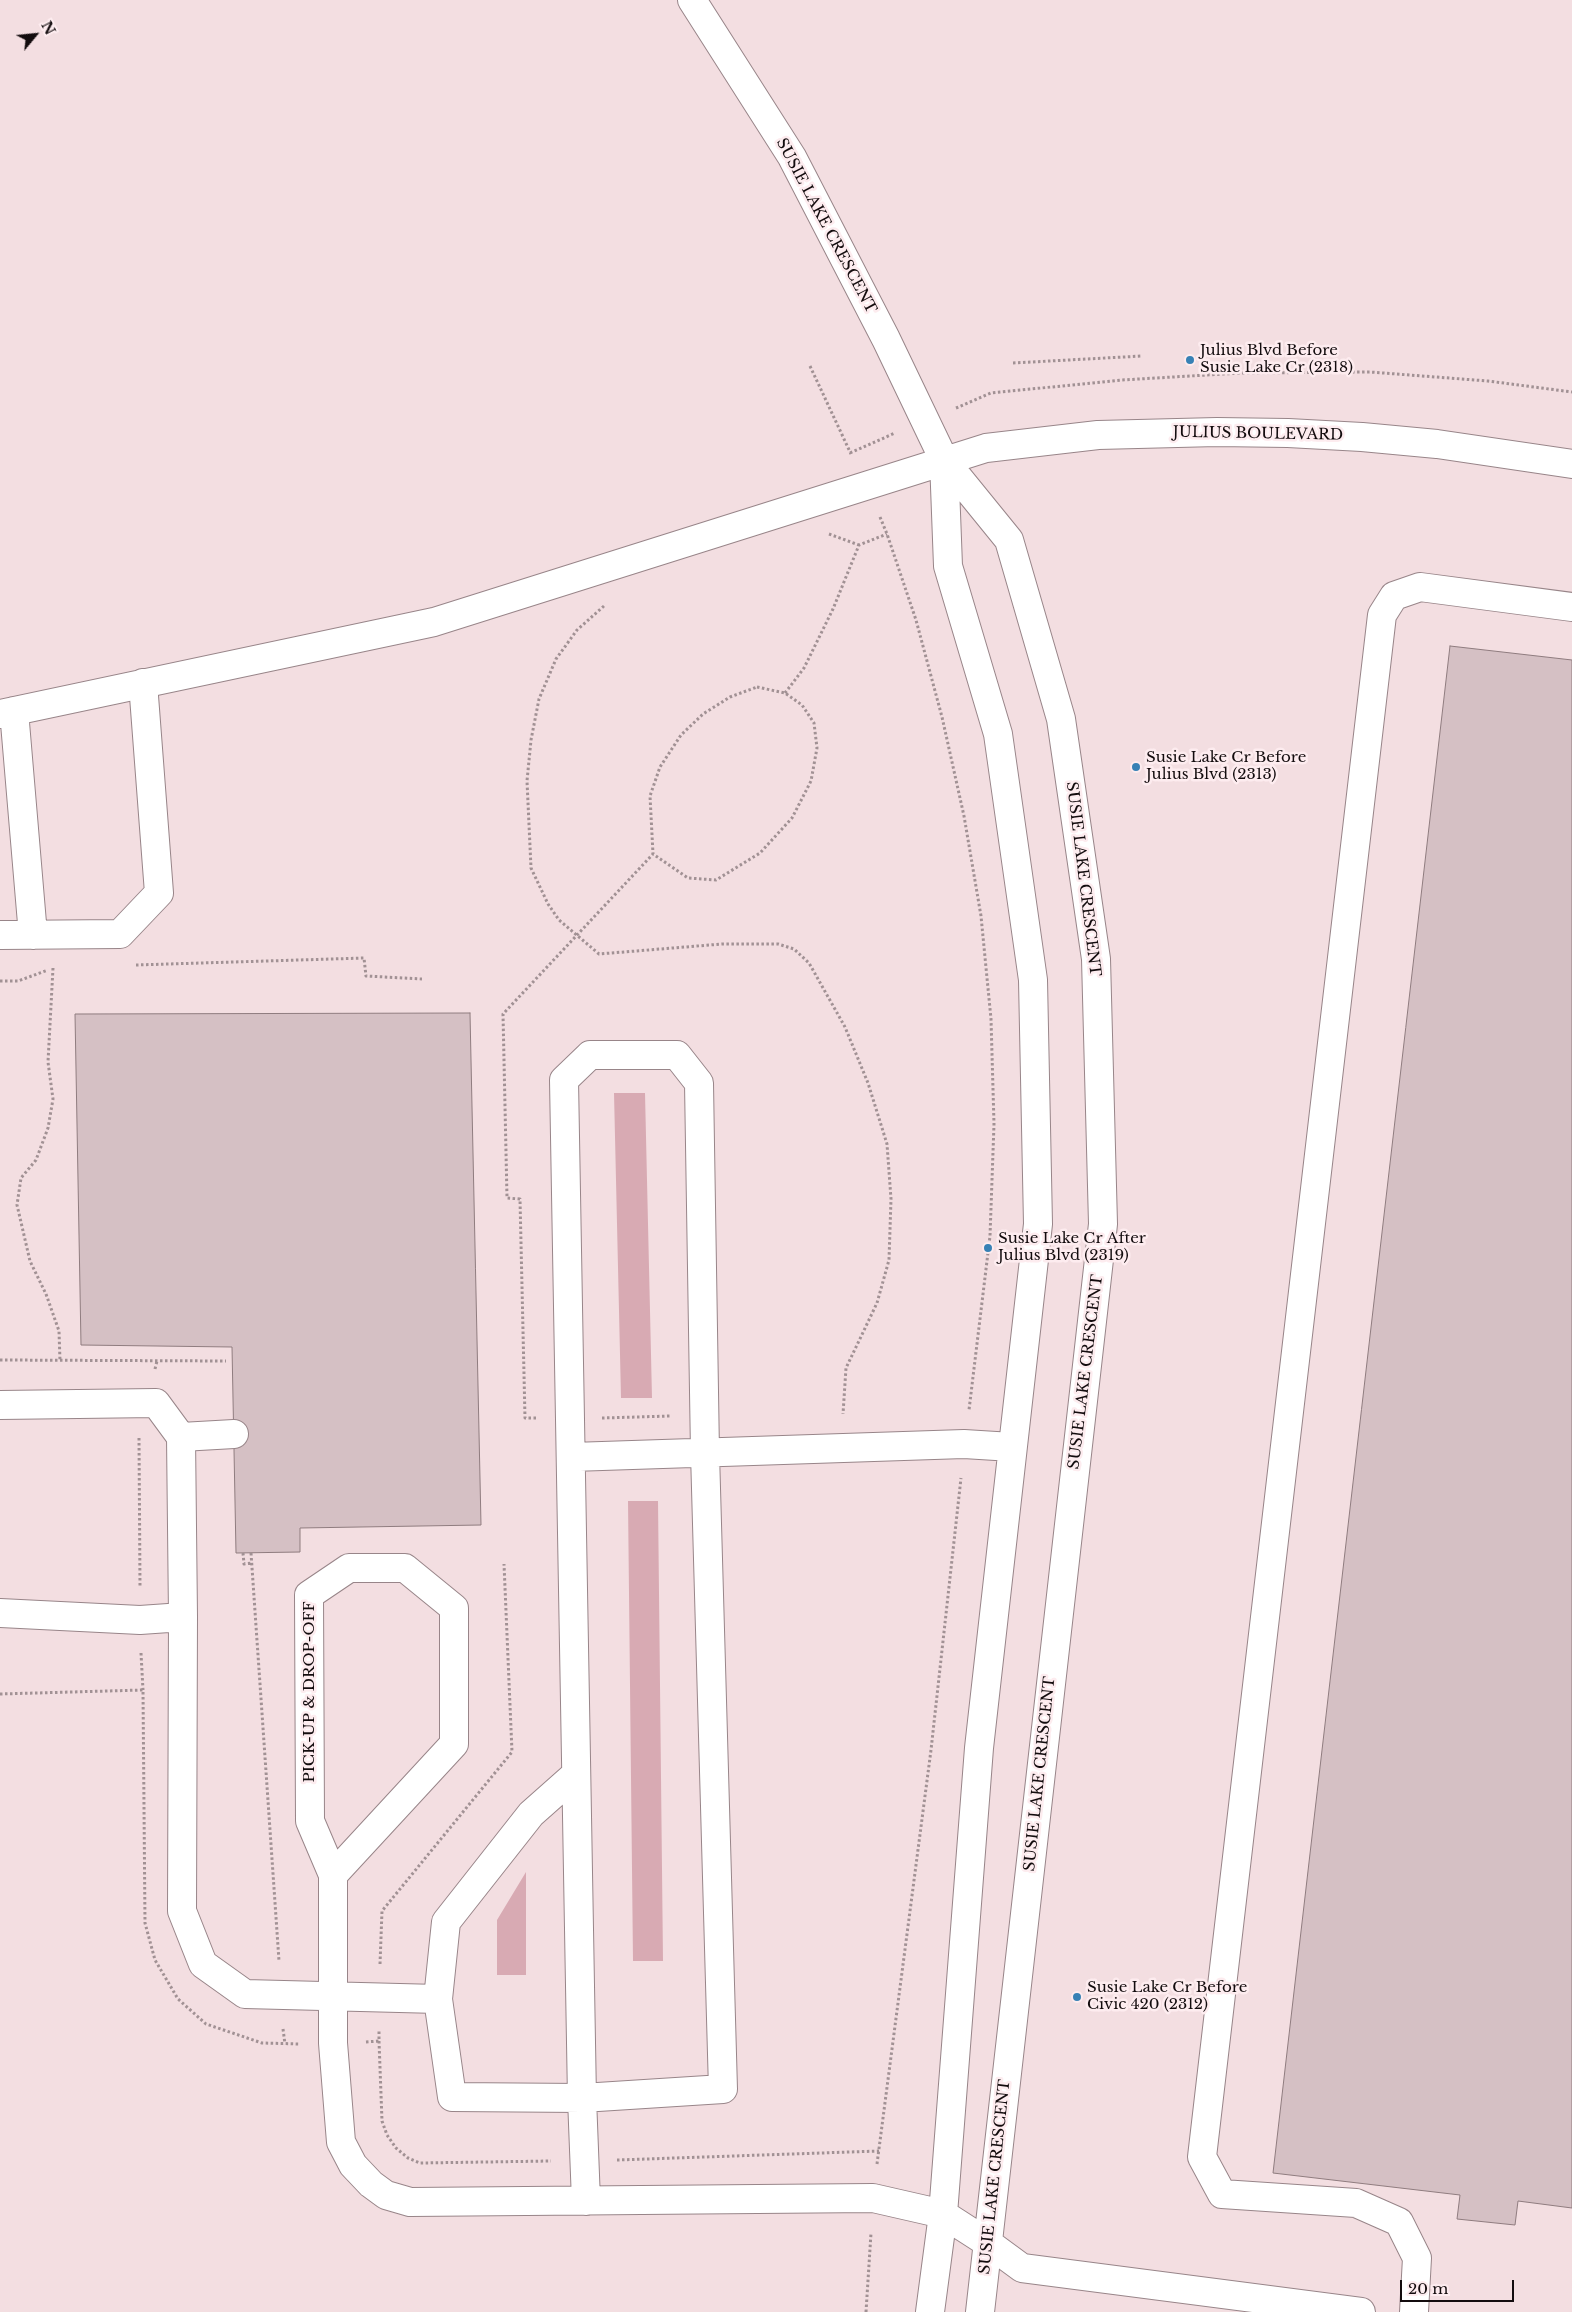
<!DOCTYPE html>
<style>
body{margin:0}
#map{position:relative;width:1572px;height:2312px;overflow:hidden;background:#f3dee1;font-family:"Libre Baskerville",serif}
canvas{display:block}
.north{position:absolute;left:10px;top:10px;width:50px;height:50px;-webkit-text-stroke:4px #fdecef;paint-order:stroke;rotate:62deg;font-size:14px;font-weight:700;line-height:20px;text-align:center;color:#130c0e}
.north::after{content:'';display:block;margin:auto;width:18px;height:22px;background:#130c0e;clip-path:polygon(50% 0,100% 100%,50% 72%,0 100%)}
.scale{position:absolute;left:1400px;top:2280px;width:114px;height:22px;box-sizing:border-box;border:2px solid #130c0e;border-top:0;padding-left:6px;font-size:15px;line-height:18px;white-space:nowrap;color:#130c0e;-webkit-text-stroke:4px #fdecef;paint-order:stroke}
</style>
<div id="map">
<canvas width="1572" height="2312"></canvas>
<div class="north">N</div>
<div class="scale">20 m</div>
</div>
<script>
const ctx = document.querySelector('canvas').getContext('2d');
ctx.lineJoin = 'round';
function paint(path, color) { ctx.fillStyle = color; ctx.fill(path, 'evenodd'); }
const shape = rows => new Path2D(rows.map(r => 'M' + r).join(''));
function stroke(path, color, width, dash) { ctx.strokeStyle = color; ctx.lineWidth = width; ctx.lineCap = dash ? 'butt' : 'round'; ctx.setLineDash(dash || []); ctx.stroke(path); }
function write(font, color, halo, rows, align = 'center') {
  ctx.font = font + ' "Libre Baskerville",serif'; ctx.lineWidth = 5; ctx.setLineDash([]); ctx.textBaseline = 'middle'; ctx.strokeStyle = halo; ctx.fillStyle = color; for (const [text, x, y, turn = 0] of rows) {
    ctx.save(); ctx.translate(x, y); ctx.rotate((+turn || 0) * Math.PI / 180); ctx.textAlign = isNaN(turn) ? turn : align; if (halo) ctx.strokeText(text, 0, 0); ctx.fillText(text, 0, 0); ctx.restore();
  }
}
const green = shape([
 [614,1093,645,1093,652,1398,621,1398],
 [628,1501,658,1501,663,1961,633,1961],
 [526,1872,526,1975,497,1975,497,1920]
]);
const building = shape([
 [1450,646,1572,660,1572,2208,1518,2201,1515,2225,1457,2219,1460,2195,1273,2173,1450,646],
 [470,1013,481,1525,300,1528,300,1552,236,1553,232,1347,81,1345,75,1014,470,1013]
]);
const path = shape([
 [1013,363,1142,356],
 [810,366,851,454],
 [956,408,991,393,1122,380,1241,373,1370,372,1488,381,1572,392],
 [850,453,895,433],
 [880,517,887,534,916,620,942,717,964,816,981,916,991,1019,994,1124,990,1236,969,1410],
 [829,534,859,545],
 [604,606,577,630,556,659,539,699,531,740,527,781,531,868,548,904,559,920,599,954,722,944,778,944,794,949,809,963,845,1027,868,1083,887,1144,891,1199,889,1260,877,1303,846,1368,843,1414],
 [757,687,785,693,802,705,814,723,817,748,811,781,792,818,760,853,716,880,688,878,653,854,650,796,660,767,681,735,703,714,730,697,757,687],
 [785,693,804,668,833,609,859,545,887,534],
 [136,965,364,958,366,976,422,979],
 [53,968,48,1062,53,1099,48,1128,36,1160,21,1178,17,1205,30,1261,46,1294,59,1331,60,1361],
 [0,981,18,981,48,970],
 [0,1360,226,1361],
 [155,1369,157,1361],
 [536,1418,525,1418,520,1199,507,1198,503,1014,653,854],
 [602,1418,671,1416],
 [139,1438,140,1587],
 [243,1553,244,1564,252,1563],
 [251,1553,279,1961],
 [141,1653,143,1690],
 [0,1694,143,1690,145,1923,155,1960,178,1999,206,2024,262,2043,300,2044],
 [380,1964,382,1911,512,1752,504,1564],
 [283,2029,285,2044],
 [379,2041,382,2121,387,2135,396,2148,408,2158,420,2163,551,2161],
 [366,2042,379,2041,379,2030],
 [617,2160,879,2151],
 [877,2164,931,1750,961,1478],
 [866,2312,871,2233]
]);
const minor = shape([
 [692,0,792,157,886,339,944,460,1009,540,1061,719,1096,959,1103,1224,980,2312],
 [14,711,33,935],
 [0,714,434,622,986,448,1098,435,1217,432,1288,433,1362,437,1437,444,1572,464],
 [0,935,120,934,159,893,143,683],
 [590,1055,677,1055,699,1083,705,1453,723,2089,582,2098,564,1080,590,1055],
 [0,1405,156,1403,181,1437,183,1617,182,1911,203,1964,245,1994,438,1999],
 [181,1437,234,1434],
 [572,1457,964,1444,1012,1447],
 [0,1613,140,1620,183,1617],
 [575,1775,531,1814,446,1922,438,1999,452,2097,582,2098,586,2201],
 [333,1875,454,1744,454,1608,405,1568,349,1568,309,1595,310,1821,333,1875,333,2043,341,2142,353,2165,371,2184,386,2195,410,2202,873,2198,943,2214,988,2243,1022,2268,1361,2312],
 [930,2312,943,2214,979,1748,1038,1224,1033,980,998,734,948,566,944,460],
 [1414,2312,1417,2258,1399,2222,1356,2203,1222,2194,1202,2157,1382,615,1394,596,1420,587,1572,607]
]);
const markers = [
 [1190,360,5,"#3781b5"],
 [1136,767,5,"#3781b5"],
 [988,1248,5,"#3781b5"],
 [1077,1997,5,"#3781b5"]
];
const streetNames = [
 ["SUSIE LAKE CRESCENT",826,226,62],
 ["JULIUS BOULEVARD",1258,434,1],
 ["SUSIE LAKE CRESCENT",1083,879,83],
 ["SUSIE LAKE CRESCENT",1086,1372,-83],
 ["PICK-UP & DROP-OFF",310,1692,-90],
 ["SUSIE LAKE CRESCENT",1040,1774,-84],
 ["SUSIE LAKE CRESCENT",995,2177,-84]
];
const poiNames = [
 ["Julius Blvd Before",1200,351],
 ["Susie Lake Cr (2318)",1200,368],
 ["Susie Lake Cr Before",1146,758],
 ["Julius Blvd (2313)",1146,775],
 ["Susie Lake Cr After",998,1239],
 ["Julius Blvd (2319)",998,1256],
 ["Susie Lake Cr Before",1087,1988],
 ["Civic 420 (2312)",1087,2005]
];
paint(green, '#d8aab3');
paint(building, '#d5c0c4');
stroke(building, '#8f7c7f', 1);
stroke(minor, '#988589', 30);
stroke(path, '#a19194', 3, [2.5, 2.5]);
stroke(minor, '#fff', 28);
for (const [x, y, r, color] of markers) { const dot = new Path2D(); dot.arc(x, y, r, 0, 2 * Math.PI); ctx.fillStyle = color; ctx.fill(dot); stroke(dot, '#fdecef', 2); }
write('15px', '#130c0e', '#fdecef', streetNames);
write('15px', '#130c0e', '#fdecef', poiNames, 'left');
</script>
